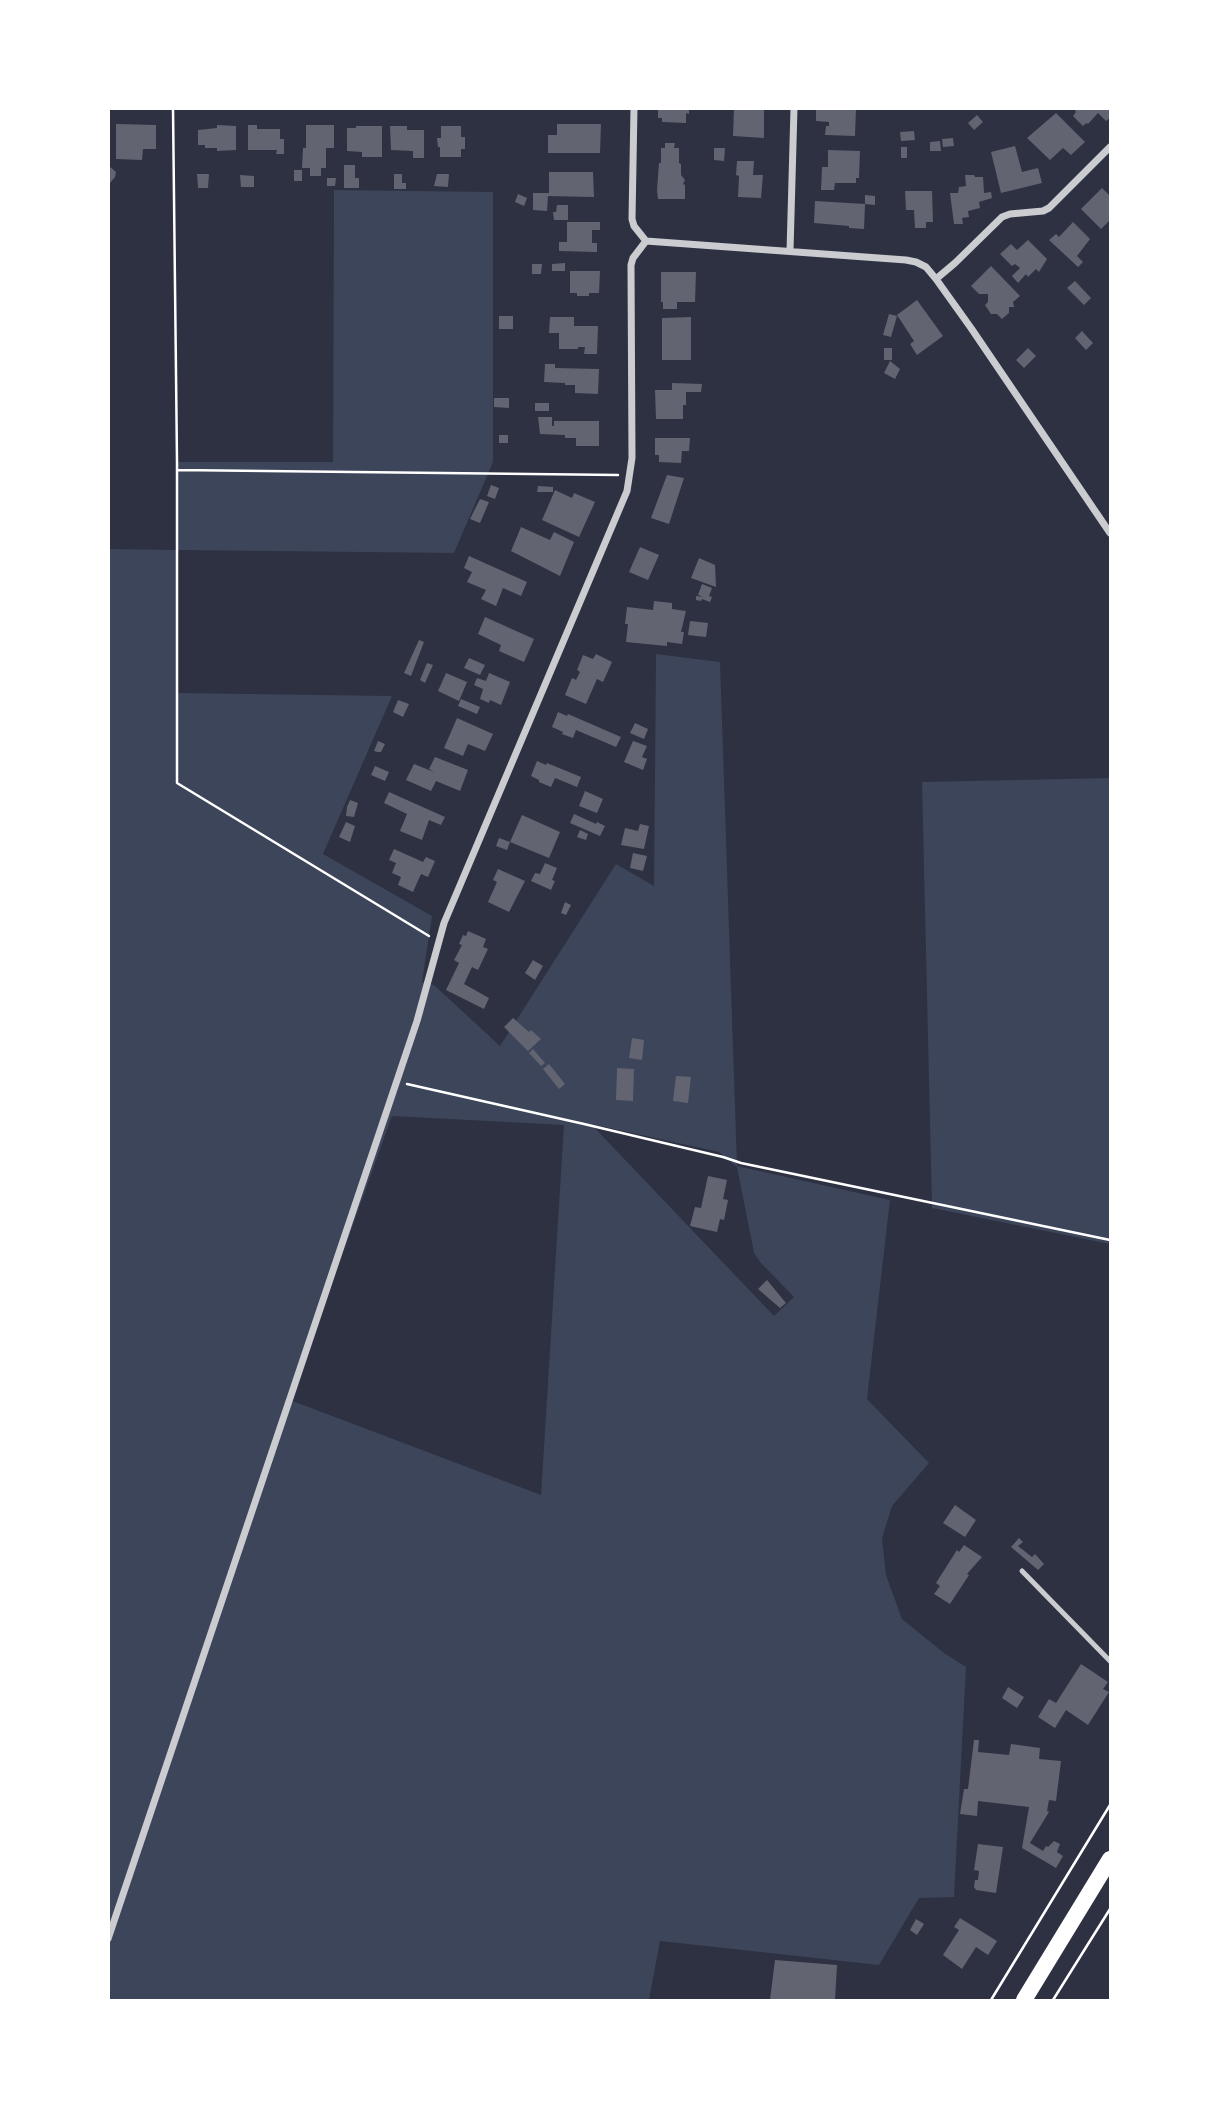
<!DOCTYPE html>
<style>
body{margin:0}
#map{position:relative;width:1219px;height:2109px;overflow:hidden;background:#2d3142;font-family:Karla,sans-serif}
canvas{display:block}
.frame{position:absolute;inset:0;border:110px solid #fff;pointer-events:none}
</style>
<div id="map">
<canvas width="1219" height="2109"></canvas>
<div class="frame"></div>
</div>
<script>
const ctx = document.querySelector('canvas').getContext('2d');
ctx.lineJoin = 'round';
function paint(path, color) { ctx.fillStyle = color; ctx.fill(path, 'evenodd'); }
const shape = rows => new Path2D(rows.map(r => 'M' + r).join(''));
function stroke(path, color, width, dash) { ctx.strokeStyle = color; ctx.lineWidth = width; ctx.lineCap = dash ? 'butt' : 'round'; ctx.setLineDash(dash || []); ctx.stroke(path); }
const green = shape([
 [334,190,493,192,493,462,454,553,178,550,178,693,392,696,323,854,432,916,422,982,434,985,500,1046,616,864,654,886,656,654,720,662,737,1166,890,1200,867,1399,929,1463,892,1506,882,1538,886,1575,902,1619,944,1653,966,1667,954,1897,919,1898,879,1965,660,1941,649,2000,109,2000,109,549,177,550,177,462,333,462],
 [392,1116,564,1125,541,1495,290,1400],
 [591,1124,719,1152,737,1167,754,1253,760,1262,794,1297,774,1316],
 [1110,778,1110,1244,932,1208,922,782]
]);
const building = shape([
 [658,108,689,108,689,114,686,113,686,123,662,122,662,118,658,118],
 [734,108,764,108,764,138,733,136],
 [816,108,856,108,855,136,825,135,826,126,829,126,829,122,816,121],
 [1076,108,1110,108,1110,118,1106,121,1098,113,1088,124,1086,123,1083,126,1073,116,1076,112,1075,110],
 [1056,113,1085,142,1071,155,1063,148,1050,160,1027,138],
 [977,115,983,122,974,130,968,123],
 [116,124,156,125,156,149,143,149,142,160,116,159],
 [557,124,601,124,600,153,548,153,548,135,557,135],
 [217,125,236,126,236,150,217,151,217,148,205,148,205,145,198,145,198,130,217,128],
 [248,125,257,125,257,129,280,129,280,139,284,139,284,154,276,154,277,150,248,150],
 [306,125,334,125,334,148,326,148,326,168,321,168,321,176,310,176,310,168,302,168,303,148,306,148],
 [356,126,382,126,382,157,362,157,362,152,347,151,347,128,356,128],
 [390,126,407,126,407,130,424,130,424,158,413,158,413,151,391,150],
 [441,126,461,126,461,137,465,137,465,149,461,149,461,157,440,157,440,147,438,147,437,138,441,138],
 [914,131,915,140,901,141,900,132],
 [953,138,954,146,943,147,942,139],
 [940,141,941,151,930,151,930,142],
 [665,143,675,143,674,148,679,148,679,163,681,164,681,175,685,180,683,184,685,185,685,199,658,199,657,190,659,163,661,163,661,148,665,148],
 [1015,146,1022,172,1038,168,1042,183,1001,193,991,152],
 [901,147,907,147,907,158,901,158],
 [714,148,725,148,724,161,714,160],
 [828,150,860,151,859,178,856,178,856,183,835,183,834,190,821,190,822,167,828,167],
 [737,161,754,161,753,175,763,175,761,198,738,197,739,176,736,175],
 [344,165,355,165,355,178,359,178,359,188,344,188],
 [110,167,116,172,115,177,110,183],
 [294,170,302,170,302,181,294,181],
 [549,172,593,172,594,197,548,196,547,211,533,210,533,193,549,193],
 [197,174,209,174,208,188,198,188],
 [394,174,402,174,402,183,406,183,406,189,394,189],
 [437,174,449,174,448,187,434,186],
 [240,175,254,176,254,187,241,187],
 [965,175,974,175,975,177,983,177,984,193,991,192,992,198,979,202,980,208,968,211,969,217,962,218,963,224,954,224,950,193,958,193,959,187,966,186],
 [327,178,336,178,335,186,327,186],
 [1102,188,1110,196,1110,220,1101,229,1081,209],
 [905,191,932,191,933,222,926,222,926,228,915,228,914,210,906,210],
 [518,194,527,198,524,206,515,202],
 [865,195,875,196,875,205,865,204,864,229,849,228,849,226,814,223,815,201,865,204],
 [557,205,568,205,568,220,554,220,553,212,556,212],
 [567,222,600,222,600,230,592,230,592,243,597,243,597,252,559,251,559,242,567,242],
 [1073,222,1090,239,1077,256,1083,262,1078,267,1049,240,1056,234,1059,237],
 [1028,240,1047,259,1039,272,1036,269,1028,277,1026,274,1018,283,1012,276,1020,268,1015,264,1012,266,1000,254,1011,244,1017,250],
 [565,263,565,271,552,271,552,264],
 [532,264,542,264,541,274,532,274],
 [991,266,1020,296,1013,302,1014,307,1009,307,1009,313,1002,319,997,314,991,314,985,305,988,302,988,294,979,294,971,286],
 [570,271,600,271,599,293,589,293,589,296,577,296,577,293,570,293],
 [661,272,696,272,695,302,677,302,677,309,663,309,663,302,661,302],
 [1075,281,1091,298,1084,305,1067,288],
 [917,300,943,336,917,355,910,344,914,341,897,315],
 [889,314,897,316,891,337,883,335],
 [499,316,513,316,513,329,499,329],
 [550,317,574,317,574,326,598,326,597,354,584,354,585,347,578,347,578,349,559,349,559,333,549,333],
 [691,317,691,360,662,360,662,318],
 [1082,331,1093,343,1086,350,1075,338],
 [884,348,892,348,892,360,884,360],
 [1028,348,1036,356,1024,368,1016,360],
 [890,361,900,369,895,379,884,373],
 [545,364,555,364,555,368,599,369,598,394,575,393,575,385,565,385,565,383,544,382],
 [672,383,702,384,701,392,686,392,686,405,683,405,683,419,656,419,655,390,672,390],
 [494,398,509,398,509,408,494,407],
 [535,403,549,403,549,411,535,411],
 [538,417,552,417,552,426,554,426,554,421,599,421,599,446,576,446,576,438,565,438,565,435,540,434],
 [499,435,508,435,508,443,499,443],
 [655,438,690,438,689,451,682,451,681,463,659,462,659,455,655,455],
 [667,475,684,478,669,524,651,518],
 [491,485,499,488,495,499,487,496],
 [538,486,553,487,553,492,537,492],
 [555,490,572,498,574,493,595,502,579,537,542,520],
 [480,499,489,502,480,523,470,519],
 [521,527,550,540,554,532,574,542,560,576,511,551],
 [640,547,659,555,648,580,629,572],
 [469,556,527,582,521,596,503,588,496,606,481,599,486,590,467,582,472,572,464,568],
 [699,558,715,565,716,587,691,578],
 [702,584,712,588,709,596,712,597,710,602,702,599,701,601,696,600,696,596,703,597,698,595],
 [654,601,672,603,672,609,686,611,681,632,684,632,682,644,667,642,667,646,626,642,628,624,625,624,627,607,653,610],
 [485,617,534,639,524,662,499,651,501,645,478,634],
 [690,621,708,623,706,637,688,635],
 [419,640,424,642,411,676,404,673],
 [596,654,612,662,603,682,597,679,586,704,565,695,572,678,576,680,580,672,577,670,583,655,593,659],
 [469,658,485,665,480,675,464,668],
 [427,663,433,665,425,683,420,680],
 [446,673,467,682,459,701,438,691],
 [489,673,510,682,501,705,490,700,489,703,480,699,483,689,474,685,477,678,486,681],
 [461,699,480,707,477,714,458,706],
 [398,700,409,704,403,717,393,712],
 [558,712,567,716,568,714,621,737,616,747,576,730,573,738,562,734,563,732,552,727],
 [457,718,493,734,485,751,468,744,463,756,444,748],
 [635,723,648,729,644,739,630,733],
 [378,741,385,744,381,752,378,752,374,751],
 [633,741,647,746,642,757,647,759,643,770,624,762],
 [435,757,468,770,460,791,436,781,431,791,406,780,414,764,434,772,429,769],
 [537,761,546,765,547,763,581,777,577,787,555,778,551,787,539,782,539,780,531,776],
 [375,766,389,772,385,781,371,775],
 [585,791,603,799,597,813,579,806],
 [389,792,445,817,441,825,429,820,422,840,400,831,407,814,384,803],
 [350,800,358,803,354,817,346,816,347,807],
 [574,814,596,824,597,822,605,826,600,836,570,823],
 [522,815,560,832,549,858,510,842],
 [346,822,355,826,350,842,339,837],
 [640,824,649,826,644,849,621,845,625,828,638,831],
 [580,830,588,834,586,840,577,837],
 [499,838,510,842,507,850,496,846],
 [394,849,423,862,426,857,435,861,428,877,421,874,413,892,398,885,401,877,392,873,396,863,389,860],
 [633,853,647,856,643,871,630,868],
 [545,863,557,868,552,880,555,881,551,890,531,881,535,873,540,874],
 [498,869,525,881,509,912,488,902,497,882,493,880],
 [565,902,571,905,566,915,561,913],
 [468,931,486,939,483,947,488,949,478,970,472,967,464,984,489,998,484,1009,446,990,459,963,454,960,462,945,459,944,463,935,466,936],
 [533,960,543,966,535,980,525,973],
 [513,1018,529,1032,531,1030,541,1039,528,1051,504,1027],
 [632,1038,644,1040,642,1060,629,1058],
 [533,1049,545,1063,541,1066,529,1053],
 [549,1064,565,1084,559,1089,543,1069],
 [617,1068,634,1069,633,1101,616,1100],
 [676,1076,691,1077,688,1103,673,1101],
 [708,1176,727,1180,723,1199,728,1200,724,1220,720,1219,717,1232,690,1226,695,1207,701,1208],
 [767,1280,786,1303,780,1308,758,1289],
 [955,1505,976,1520,965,1537,943,1523],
 [1019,1538,1023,1542,1018,1546,1032,1557,1035,1554,1044,1564,1038,1570,1011,1547],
 [964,1545,982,1557,967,1574,969,1575,950,1604,934,1594,940,1586,936,1583,957,1550,959,1552],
 [1081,1664,1108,1682,1103,1689,1109,1692,1088,1725,1066,1710,1055,1728,1038,1717,1049,1699,1056,1703],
 [1008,1687,1024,1697,1017,1708,1002,1698],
 [974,1740,979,1740,978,1752,1009,1755,1011,1744,1040,1748,1039,1759,1061,1761,1056,1801,1049,1800,1047,1811,1049,1812,1030,1843,1043,1851,1046,1846,1048,1847,1054,1841,1060,1844,1057,1852,1063,1856,1056,1868,1022,1848,1029,1807,978,1801,977,1816,960,1814,964,1789,968,1789],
 [978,1844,1003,1847,996,1893,976,1890,974,1887,975,1880,978,1880,979,1871,974,1870],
 [960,1918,997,1941,988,1955,976,1947,962,1969,943,1955,959,1930,954,1927],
 [916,1919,924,1924,917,1935,910,1930],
 [775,1960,837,1965,835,2000,770,2000]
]);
const path = shape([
 [173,108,177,462,177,783,429,936],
 [177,470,618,475],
 [407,1084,584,1124,723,1157,741,1163,1110,1240],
 [991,2000,1110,1805],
 [1053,2000,1110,1909]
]);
const service = shape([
 [1022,1571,1110,1661]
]);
const minor = shape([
 [634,108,632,219,634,226,646,241],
 [646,241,906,260,916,262,926,267,936,279,971,328,1110,533],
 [790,251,794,108],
 [936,279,955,263,1002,217,1010,214,1043,211,1049,208,1110,147],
 [108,1939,417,1021,444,923,627,491,632,458,631,265,633,258,646,241]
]);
const primary = shape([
 [1024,2000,1110,1859]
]);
paint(green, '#3c4559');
paint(building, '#626471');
stroke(path, '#fff', 2.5);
stroke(service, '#caccd0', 5);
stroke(minor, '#caccd0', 7);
stroke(primary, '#fff', 16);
</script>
